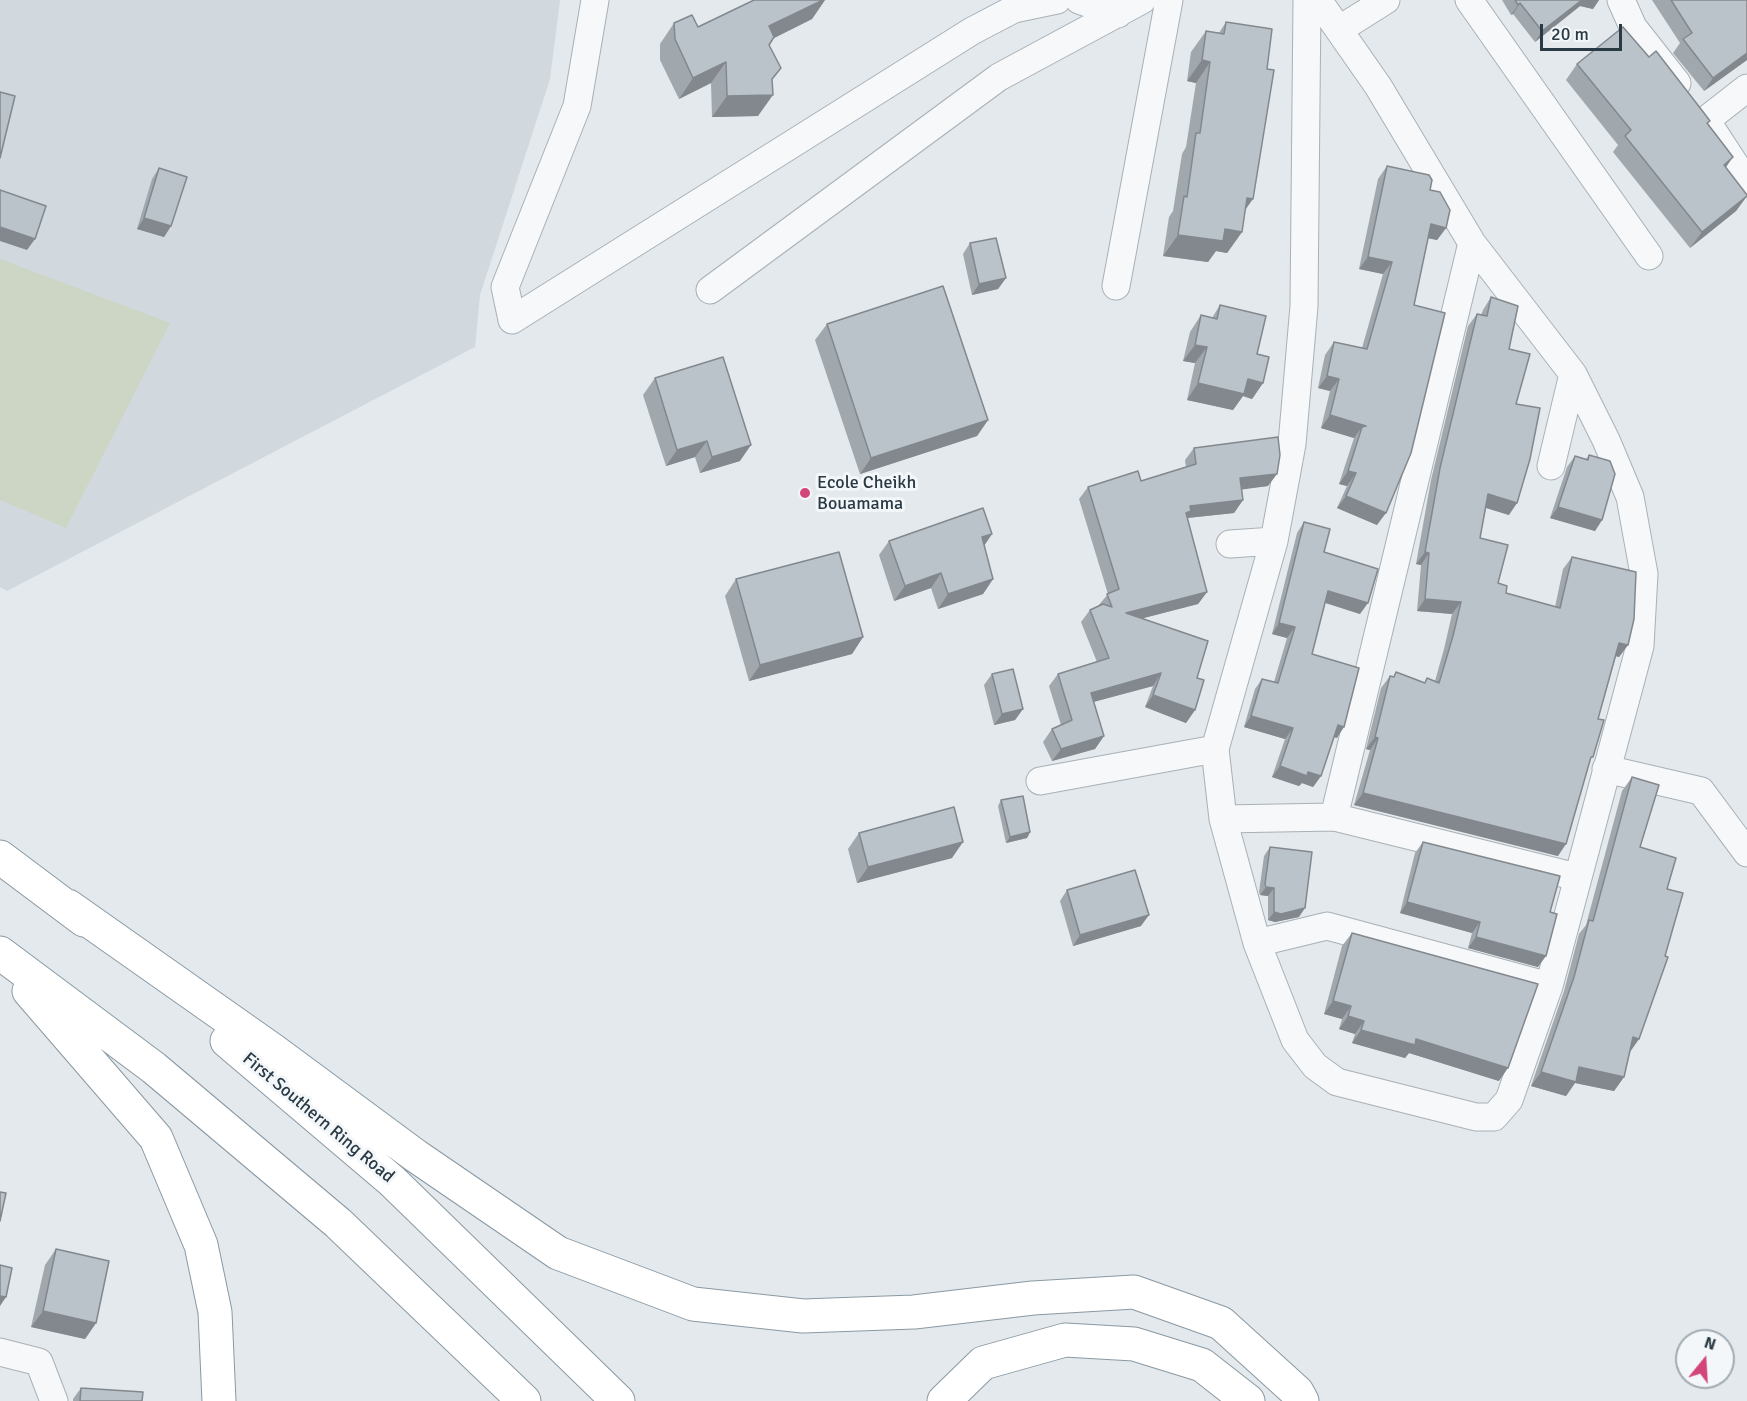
<!DOCTYPE html>
<style>
body{margin:0}
#map{position:relative;width:1747px;height:1401px;overflow:hidden;background:#e3e9ec;font-family:Signika,sans-serif}
canvas{display:block}
.north{position:absolute;left:1675px;top:1329px;width:60px;height:60px;box-sizing:border-box;background:#f3f7f9;border:2px solid #a3abb1;border-radius:50%;rotate:18deg;font-size:16px;font-weight:700;line-height:24px;text-align:center;color:#2a3a45}
.north::after{content:'';display:block;margin:auto;width:21px;height:27px;background:#d3467a;clip-path:polygon(50% 0,100% 100%,50% 72%,0 100%)}
.scale{position:absolute;left:1540px;top:24px;width:82px;height:27px;box-sizing:border-box;border:3px solid #2a3a45;border-top:0;padding-left:8px;font-size:18px;line-height:21px;white-space:nowrap;color:#2a3a45;-webkit-text-stroke:4px #f3f7f9;paint-order:stroke}
</style>
<div id="map">
<canvas width="1747" height="1401"></canvas>
<div class="north">N</div>
<div class="scale">20 m</div>
</div>
<script>
const ctx = document.querySelector('canvas').getContext('2d');
ctx.lineJoin = 'round';
function paint(path, color) { ctx.fillStyle = color; ctx.fill(path, 'evenodd'); }
const shape = rows => new Path2D(rows.map(r => 'M' + r).join(''));
function stroke(path, color, width, dash) { ctx.strokeStyle = color; ctx.lineWidth = width; ctx.lineCap = dash ? 'butt' : 'round'; ctx.setLineDash(dash || []); ctx.stroke(path); }
function write(font, color, halo, rows, align = 'center') {
  ctx.font = font + ' Signika,sans-serif'; ctx.lineWidth = 6; ctx.setLineDash([]); ctx.textBaseline = 'middle'; ctx.strokeStyle = halo; ctx.fillStyle = color; for (const [text, x, y, turn = 0] of rows) {
    ctx.save(); ctx.translate(x, y); ctx.rotate((+turn || 0) * Math.PI / 180); ctx.textAlign = isNaN(turn) ? turn : align; if (halo) ctx.strokeText(text, 0, 0); ctx.fillText(text, 0, 0); ctx.restore();
  }
}
const built = shape([
 [0,0,560,0,550,79,480,295,475,347,7,591,0,587]
]);
const green = shape([
 [0,259,170,323,66,528,0,500]
]);
const minor = shape([
 [595,0,577,106,505,287,512,320,972,31,1014,9,1057,0],
 [1079,0,1118,14],
 [1307,0,1304,306,1292,444,1274,541,1215,749,1223,819,1257,943,1295,1040,1315,1066,1337,1082,1476,1117,1494,1117,1509,1100,1549,986,1640,646,1644,574,1630,497,1606,440,1573,374,1472,243,1378,86,1318,0],
 [1469,0,1649,256],
 [1621,0,1633,27,1677,83],
 [1340,29,1386,0],
 [1747,88,1706,120,1747,183],
 [1116,286,1169,0],
 [710,290,999,77,1142,0],
 [1551,466,1573,374],
 [1230,544,1274,541],
 [1606,769,1701,791,1747,853],
 [1040,781,1215,749],
 [1334,817,1472,243],
 [1223,819,1334,817,1577,877],
 [1257,943,1327,926,1549,986],
 [0,1352,39,1362,54,1401]
]);
const highway = shape([
 [0,857,84,920],
 [68,906,274,1051,416,1156,558,1253,693,1304,803,1316,914,1312,1033,1298,1134,1292,1221,1323,1297,1392,1302,1401],
 [0,953,154,1068,338,1223,524,1401],
 [29,991,156,1138,201,1245,215,1312,219,1401],
 [227,1041,392,1181,618,1401],
 [944,1401,983,1363,1065,1340,1134,1344,1202,1365,1248,1401]
]);
const wall = shape([
 [823,0,825,0,812,19,774,38,769,45,781,68,772,80,758,116,712,117,711,83,679,99,660,60,660,44,674,23,698,27],
 [1502,0,1599,0,1593,9,1580,6,1535,42,1513,14,1511,15],
 [1652,0,1747,0,1747,60,1704,91,1673,53,1680,43],
 [1226,22,1245,209,1242,232,1227,253,1216,251,1208,262,1163,256,1169,217,1173,211,1182,154,1186,147,1196,83,1187,81,1191,52,1206,31,1219,33],
 [1649,57,1710,121,1708,123,1726,168,1747,196,1736,211,1690,248,1613,152,1618,145,1566,80,1577,64],
 [1387,166,1430,190,1446,228,1437,240,1428,238,1414,305,1377,525,1337,508,1347,486,1339,484,1354,438,1321,428,1330,391,1318,388,1325,355,1334,342,1362,348,1383,274,1359,269,1378,179],
 [159,168,171,226,164,237,137,229,152,179],
 [970,243,1006,278,998,289,972,295,963,254],
 [1491,297,1509,349,1516,404,1509,515,1486,508,1480,538,1498,583,1506,593,1555,607,1563,569,1572,557,1628,645,1619,657,1616,656,1598,719,1589,763,1558,856,1354,805,1370,750,1366,749,1381,688,1390,676,1393,677,1396,672,1424,683,1427,678,1435,681,1444,649,1452,614,1417,611,1421,565,1416,564,1431,480,1468,326,1477,314,1481,315,1483,310],
 [1220,305,1257,354,1263,383,1252,399,1243,396,1233,410,1187,400,1195,363,1183,361,1190,332,1201,315,1212,318],
 [827,324,988,420,977,436,860,474,815,340],
 [655,378,740,461,700,473,695,457,666,466,643,395],
 [1194,448,1268,486,1241,489,1243,500,1234,513,1187,518,1207,592,1198,604,1143,618,1197,678,1195,710,1186,723,1145,707,1153,686,1093,702,1104,736,1095,749,1052,761,1043,742,1052,729,1061,725,1049,686,1058,674,1097,662,1081,622,1090,610,1098,606,1108,594,1079,499,1088,487,1141,481,1186,467,1185,460],
 [1589,455,1602,520,1595,531,1550,518,1567,467,1575,456,1586,459],
 [1304,522,1324,552,1360,614,1325,603,1312,654,1337,738,1334,737,1321,776,1313,787,1302,783,1299,786,1272,777,1285,739,1244,727,1255,689,1262,679,1274,682,1287,638,1272,634,1297,533],
 [992,534,984,545,993,579,983,594,938,609,931,588,894,601,879,555,889,541],
 [736,579,863,637,852,654,749,681,725,596],
 [992,674,1023,709,1015,720,994,725,984,685],
 [1632,777,1640,847,1667,889,1639,1039,1630,1052,1624,1077,1614,1091,1575,1083,1566,1096,1531,1086,1564,991,1579,934,1586,925,1622,791],
 [1001,800,1030,832,1027,838,1006,843,998,806],
 [859,833,952,858,857,883,848,849],
 [1423,842,1550,912,1538,967,1468,948,1472,933,1400,913,1415,853],
 [1270,847,1299,917,1275,922,1268,920,1268,896,1260,895,1259,892,1264,856],
 [1067,890,1141,926,1073,946,1060,901],
 [1352,933,1499,1081,1409,1053,1405,1058,1352,1043,1355,1034,1339,1029,1342,1019,1324,1014,1342,946],
 [56,1249,96,1323,85,1339,31,1327,45,1265],
 [81,1388,142,1401,73,1401,73,1399]
]);
const shadedWall = shape([
 [823,0,825,0,812,19,774,38,769,26],
 [1582,0,1599,0,1593,9,1580,6,1535,42,1542,31],
 [1520,3,1513,14,1511,15,1518,5],
 [1747,53,1747,60,1704,91,1713,78],
 [1202,60,1210,62,1196,83,1187,81],
 [726,62,711,83,679,99,693,78],
 [773,95,758,116,712,117,727,96],
 [1733,157,1722,173,1724,165],
 [1747,196,1736,211,1690,248,1702,232],
 [1247,198,1253,199,1238,220],
 [144,218,171,226,164,237,137,229],
 [1431,224,1446,228,1437,240,1422,237],
 [0,227,35,239,27,250,0,241],
 [1225,229,1242,232,1227,253,1216,251,1208,262,1163,256,1178,235],
 [1368,257,1392,262,1383,274,1359,269],
 [1006,278,998,289,972,295,979,284],
 [1195,345,1207,347,1195,363,1183,361],
 [1327,376,1339,379,1330,391,1318,388],
 [1248,379,1263,383,1252,399,1243,396,1233,410,1187,400,1198,383],
 [1330,415,1366,426,1362,427,1354,438,1321,428],
 [988,420,977,436,860,474,871,458],
 [707,441,695,457,666,466,677,450],
 [751,445,740,461,700,473,712,457],
 [1348,471,1356,473,1347,486,1339,484],
 [1277,474,1268,486,1231,491,1240,478],
 [1488,494,1517,503,1509,515,1480,506],
 [1346,496,1386,513,1377,525,1337,508],
 [1243,500,1234,513,1187,518,1177,525,1190,506],
 [1558,507,1602,520,1595,531,1550,518],
 [992,534,982,549,982,537],
 [1425,552,1429,553,1421,565,1416,564],
 [941,573,931,588,894,601,905,586],
 [993,579,983,594,938,609,948,594],
 [1328,591,1368,603,1360,614,1320,601],
 [1207,592,1198,604,1117,625,1126,613],
 [1425,599,1461,602,1452,614,1417,611],
 [1279,623,1295,627,1287,638,1272,634],
 [863,637,852,654,749,681,760,665],
 [1619,643,1628,645,1619,657,1611,655],
 [1161,673,1153,686,1082,705,1091,693],
 [1153,695,1195,710,1186,723,1145,707],
 [1023,709,1015,720,994,725,1002,714],
 [1251,716,1293,728,1285,739,1244,727],
 [1338,725,1344,727,1337,738,1331,736],
 [1104,736,1095,749,1052,761,1061,749],
 [1375,737,1378,738,1370,750,1366,749],
 [1280,766,1308,772,1321,776,1313,787,1302,783,1299,786,1272,777],
 [1363,793,1566,844,1558,856,1354,805],
 [1030,832,1027,838,1006,843,1010,837],
 [963,842,952,858,857,883,868,867],
 [1266,887,1274,888,1268,896,1260,895],
 [1407,902,1480,922,1472,933,1400,913],
 [1305,908,1299,917,1275,922,1268,920,1274,912],
 [1149,915,1141,926,1073,946,1080,935],
 [1476,937,1546,956,1538,967,1468,948],
 [1333,1001,1351,1006,1342,1019,1324,1014],
 [1348,1016,1364,1021,1355,1034,1339,1029],
 [1361,1030,1416,1039,1508,1068,1499,1081,1409,1053,1405,1058,1352,1043],
 [1633,1037,1639,1039,1629,1053],
 [1579,1067,1624,1077,1614,1091,1575,1083,1566,1096,1531,1086,1541,1072],
 [0,1296,6,1297,0,1306],
 [43,1311,96,1323,85,1339,31,1327]
]);
const building = shape([
 [754,0,823,0,769,26,774,37,769,45,781,68,772,79,773,95,727,96,726,62,693,78,675,39,674,23,692,15,698,27,754,0],
 [1515,0,1582,0,1542,31,1520,3,1518,5,1515,0],
 [1671,0,1747,0,1747,53,1713,78,1683,39,1692,33,1671,0],
 [1226,22,1272,29,1267,69,1274,70,1253,199,1247,198,1242,232,1225,229,1223,241,1178,235,1184,196,1187,197,1196,133,1200,133,1210,62,1202,60,1206,31,1224,34,1226,22],
 [1623,27,1649,57,1656,51,1704,113,1710,121,1707,123,1733,157,1724,165,1747,195,1747,196,1702,232,1625,136,1631,130,1577,64,1623,27],
 [0,92,15,96,0,158,0,92],
 [1387,166,1429,175,1432,180,1430,190,1440,192,1450,210,1446,228,1431,224,1414,305,1445,313,1411,453,1386,513,1346,496,1356,473,1348,471,1362,427,1366,426,1330,415,1339,379,1327,376,1334,342,1367,349,1392,262,1368,257,1387,166],
 [159,168,187,177,171,226,144,218,159,168],
 [0,190,46,206,35,239,0,227,0,190],
 [996,238,1006,278,979,284,970,243,996,238],
 [943,286,988,420,871,458,827,324,943,286],
 [1491,297,1518,306,1509,349,1530,354,1516,404,1540,408,1530,459,1517,503,1488,494,1480,538,1508,545,1498,583,1507,586,1506,593,1560,608,1572,557,1636,572,1634,619,1628,645,1619,643,1598,719,1604,720,1593,757,1591,757,1566,844,1363,793,1378,738,1375,737,1390,676,1394,677,1396,672,1425,683,1427,678,1439,683,1453,636,1461,602,1425,599,1429,553,1425,552,1440,468,1477,314,1487,316,1491,297],
 [1220,305,1266,316,1257,354,1269,357,1263,383,1248,379,1244,394,1198,383,1207,347,1195,345,1201,315,1217,319,1220,305],
 [723,357,751,445,712,457,707,441,677,450,655,378,723,357],
 [1278,437,1280,455,1277,474,1240,478,1243,500,1190,506,1191,511,1186,513,1207,592,1126,613,1208,641,1197,678,1204,680,1195,710,1153,695,1161,673,1091,693,1104,736,1061,749,1052,729,1072,720,1058,674,1109,658,1090,610,1103,604,1112,607,1107,594,1119,589,1088,487,1138,471,1141,481,1196,464,1194,448,1278,437],
 [1589,455,1610,461,1615,474,1602,520,1558,507,1575,456,1588,460,1589,455],
 [983,508,992,534,982,537,993,579,948,594,941,573,905,586,889,541,983,508],
 [1304,522,1330,529,1324,552,1378,569,1368,603,1328,591,1312,654,1359,668,1344,727,1338,725,1321,776,1308,772,1307,776,1280,766,1293,728,1251,716,1262,679,1278,683,1295,627,1279,623,1304,522],
 [839,552,863,637,760,665,736,579,839,552],
 [1013,669,1023,709,1002,714,992,674,1013,669],
 [1632,777,1659,785,1640,847,1676,858,1667,889,1683,893,1665,956,1668,957,1639,1039,1633,1037,1624,1077,1579,1067,1576,1082,1541,1072,1574,977,1589,920,1593,921,1632,777],
 [1023,796,1030,832,1010,837,1001,800,1023,796],
 [954,807,963,842,868,867,859,833,954,807],
 [1423,842,1560,876,1550,912,1557,914,1546,956,1476,937,1480,922,1407,902,1423,842],
 [1270,847,1312,852,1305,908,1281,914,1274,912,1274,888,1266,887,1265,884,1270,847],
 [1135,870,1149,915,1080,935,1067,890,1135,870],
 [1352,933,1538,984,1508,1068,1416,1039,1415,1045,1361,1030,1364,1021,1348,1016,1351,1006,1333,1001,1352,933],
 [0,1192,6,1193,0,1221,0,1192],
 [56,1249,109,1261,96,1323,43,1311,56,1249],
 [0,1265,12,1268,6,1297,0,1296,0,1265],
 [81,1388,143,1392,142,1401,80,1401,81,1388]
]);
const markers = [
 [805,493,6,"#d3467a"]
];
const poiNames = [
 ["Ecole Cheikh",817,483],
 ["Bouamama",817,504]
];
const streetNames = [
 ["First Southern Ring Road",318,1118,40]
];
paint(built, '#d1d8de');
paint(green, '#cdd6c4');
stroke(minor, '#a8b1b7', 29);
stroke(highway, '#8a99a3', 35);
stroke(minor, '#f6f8fa', 27);
stroke(highway, '#fff', 33);
paint(wall, '#a0a8ae');
paint(shadedWall, '#82888d');
paint(building, '#bac3ca');
stroke(building, '#82888d', 1.5);
for (const [x, y, r, color] of markers) { const dot = new Path2D(); dot.arc(x, y, r, 0, 2 * Math.PI); ctx.fillStyle = color; ctx.fill(dot); stroke(dot, '#f3f7f9', 2); }
write('18px', '#2a3a45', '#f3f7f9', poiNames, 'left');
write('18px', '#2a3a45', '#f3f7f9', streetNames);
</script>
